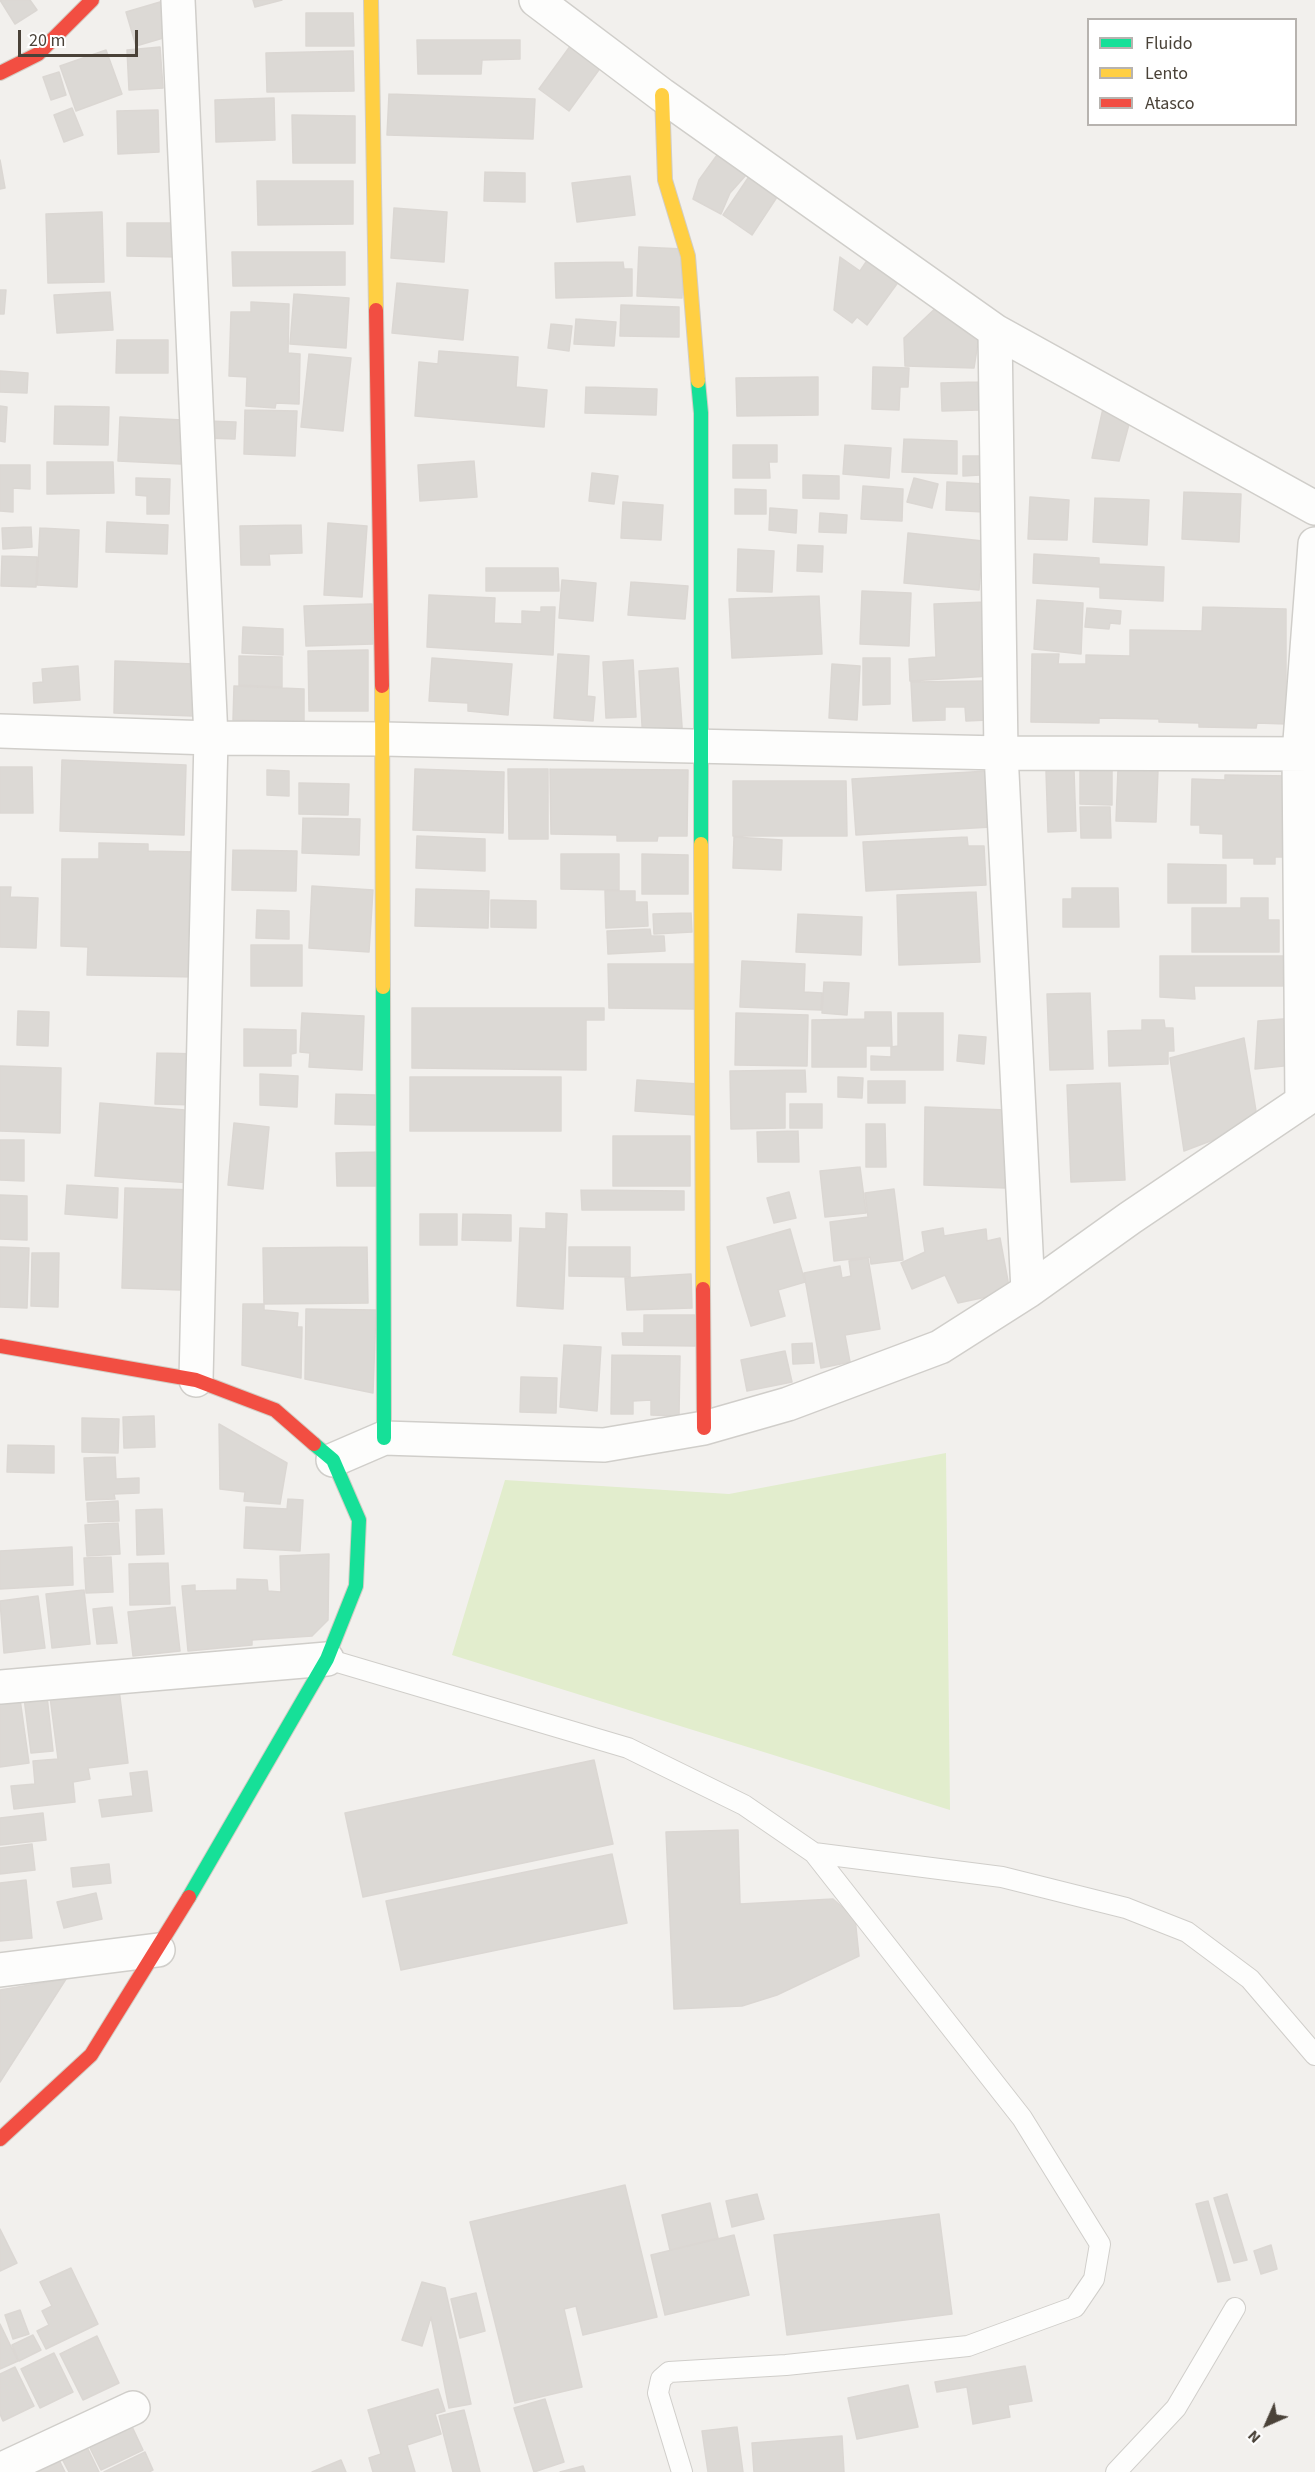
<!DOCTYPE html>
<style>
body{margin:0}
#map{position:relative;width:1315px;height:2472px;overflow:hidden;background:#f2f0ed;font-family:"Source Sans 3",sans-serif}
canvas{display:block}
.legend{position:absolute;left:1087px;top:18px;width:210px;height:108px;box-sizing:border-box;background:#fff;border:2px solid #b7b3af;margin:0;padding:8px 10px;list-style:none;font-size:18px;color:#4a4238}
.legend li{display:flex;align-items:center;gap:12px;height:30px}
.legend b{width:30px;border:2px solid #b7b3af}
.north{position:absolute;left:1237px;top:2394px;width:60px;height:60px;-webkit-text-stroke:4px #fff;paint-order:stroke;rotate:225deg;font-size:16px;font-weight:700;line-height:24px;text-align:center;color:#4a4238}
.north::after{content:'';display:block;margin:auto;width:21px;height:27px;background:#4a4238;clip-path:polygon(50% 0,100% 100%,50% 72%,0 100%)}
.scale{position:absolute;left:18px;top:30px;width:120px;height:27px;box-sizing:border-box;border:3px solid #4a4238;border-top:0;padding-left:8px;font-size:18px;line-height:21px;white-space:nowrap;color:#4a4238;-webkit-text-stroke:4px #fff;paint-order:stroke}
</style>
<div id="map">
<canvas width="1315" height="2472"></canvas>
<ul class="legend">
<li><b style="height:8px;background:#16e098"></b>Fluido</li>
<li><b style="height:8px;background:#ffcf43"></b>Lento</li>
<li><b style="height:8px;background:#f24e42"></b>Atasco</li>
</ul>
<div class="north">N</div>
<div class="scale">20 m</div>
</div>
<script>
const ctx = document.querySelector('canvas').getContext('2d');
ctx.lineJoin = 'round';
function paint(path, color) { ctx.fillStyle = color; ctx.fill(path, 'evenodd'); }
const shape = rows => new Path2D(rows.map(r => 'M' + r).join(''));
function stroke(path, color, width, dash) { ctx.strokeStyle = color; ctx.lineWidth = width; ctx.lineCap = dash ? 'butt' : 'round'; ctx.setLineDash(dash || []); ctx.stroke(path); }
const green = shape([
 [946,1453,950,1810,452,1655,505,1480,729,1494]
]);
const building = shape([
 [0,0,30,0,37,10,15,24,0,0],
 [253,0,282,0,255,7,253,0],
 [160,2,170,36,136,46,126,12,160,2],
 [306,13,353,13,354,46,306,46,306,13],
 [417,40,520,40,520,59,482,60,481,74,418,74,417,40],
 [571,45,601,67,569,111,539,89,571,45],
 [160,47,163,88,129,90,127,50,160,47],
 [106,50,122,94,76,111,60,66,106,50],
 [353,51,354,91,267,92,266,53,353,51],
 [59,72,66,95,51,100,43,77,59,72],
 [389,94,535,99,533,139,387,135,389,94],
 [274,98,275,140,216,142,215,100,274,98],
 [72,108,83,135,64,142,54,115,72,108],
 [158,110,159,152,118,154,117,111,158,110],
 [292,115,355,116,355,163,293,163,292,115],
 [720,151,747,174,730,193,721,214,693,199,699,180,720,151],
 [0,160,5,188,0,189,0,160],
 [485,172,525,173,525,202,484,201,485,172],
 [750,175,779,194,752,235,723,215,750,175],
 [630,176,635,215,577,222,572,183,630,176],
 [257,181,353,181,353,224,258,225,257,181],
 [394,208,447,212,444,262,391,258,394,208],
 [102,212,104,282,48,283,46,214,102,212],
 [127,223,180,223,179,257,127,256,127,223],
 [639,247,684,249,682,298,637,296,639,247],
 [232,252,345,252,345,285,233,286,232,252],
 [840,257,860,271,868,259,899,281,867,325,857,317,852,323,834,310,840,257],
 [623,262,624,269,632,269,632,296,556,298,555,263,623,262],
 [397,283,468,290,463,340,392,333,397,283],
 [0,290,6,290,4,314,0,314,0,290],
 [110,292,113,330,57,333,54,295,110,292],
 [294,294,349,298,346,348,290,344,294,294],
 [251,302,289,304,288,353,300,354,299,404,276,403,275,408,246,406,247,377,229,376,231,312,251,312,251,302],
 [941,303,980,330,974,368,905,366,904,338,941,303],
 [621,305,679,307,679,337,620,336,621,305],
 [576,319,616,322,614,346,574,344,576,319],
 [551,324,572,326,569,351,548,348,551,324],
 [117,340,168,340,168,373,116,373,117,340],
 [439,351,518,357,516,387,547,390,544,427,415,416,419,362,438,364,439,351],
 [309,354,351,358,343,431,301,427,309,354],
 [873,367,909,368,908,387,900,387,899,410,872,409,873,367],
 [0,371,28,373,27,393,0,392,0,371],
 [818,377,818,415,737,416,736,378,818,377],
 [978,382,979,410,942,411,941,383,978,382],
 [586,387,657,389,656,415,585,413,586,387],
 [1104,404,1131,417,1119,461,1092,458,1104,404],
 [0,406,7,407,5,442,0,441,0,406],
 [55,406,109,407,108,445,54,444,55,406],
 [245,410,297,411,295,456,244,454,245,410],
 [120,417,183,420,181,464,118,461,120,417],
 [207,421,236,422,235,439,206,438,207,421],
 [904,439,957,441,957,474,902,472,904,439],
 [733,445,777,445,777,462,769,462,770,478,733,478,733,445],
 [845,445,891,448,889,478,843,474,845,445],
 [963,456,980,456,980,475,963,476,963,456],
 [474,461,477,497,420,501,418,465,474,461],
 [47,462,113,462,114,493,47,494,47,462],
 [0,465,30,465,30,489,13,488,13,512,0,511,0,465],
 [592,473,618,476,614,504,589,501,592,473],
 [803,475,839,476,839,499,803,498,803,475],
 [136,478,170,479,169,514,147,514,147,496,136,495,136,478],
 [914,478,938,484,932,508,907,502,914,478],
 [947,482,985,484,984,512,946,510,947,482],
 [863,486,903,489,902,521,861,519,863,486],
 [735,489,766,490,766,514,735,514,735,489],
 [1184,492,1241,494,1239,542,1182,539,1184,492],
 [1030,497,1069,500,1067,540,1028,539,1030,497],
 [1095,498,1149,500,1147,545,1093,542,1095,498],
 [623,502,663,505,661,540,621,538,623,502],
 [770,508,797,510,796,533,769,530,770,508],
 [820,513,847,515,846,533,819,532,820,513],
 [107,522,168,525,167,554,106,552,107,522],
 [328,523,367,526,362,597,324,595,328,523],
 [301,525,302,553,269,554,270,565,241,565,240,526,301,525],
 [31,527,32,547,3,549,2,528,31,527],
 [40,528,79,530,77,587,37,585,40,528],
 [908,533,983,541,979,590,904,583,908,533],
 [798,545,823,546,822,572,797,571,798,545],
 [738,549,774,551,772,592,737,591,738,549],
 [1034,554,1099,558,1099,564,1164,567,1163,601,1100,598,1100,587,1033,583,1034,554],
 [2,556,37,557,36,587,1,586,2,556],
 [486,568,558,568,559,591,486,591,486,568],
 [562,580,596,583,593,621,559,618,562,580],
 [631,582,688,586,685,619,628,615,631,582],
 [862,591,911,593,909,646,860,644,862,591],
 [429,595,495,598,494,623,522,624,522,611,541,612,541,607,555,607,553,655,427,647,429,595],
 [819,596,822,654,732,658,729,599,819,596],
 [1037,600,1083,603,1081,654,1034,649,1037,600],
 [986,602,990,676,910,681,909,659,936,657,934,604,986,602],
 [372,604,373,644,306,646,304,606,372,604],
 [1203,607,1286,609,1286,724,1257,723,1256,728,1199,727,1199,723,1159,722,1159,719,1099,718,1099,723,1031,722,1032,654,1059,654,1058,664,1086,664,1086,655,1130,656,1130,630,1202,631,1203,607],
 [1087,608,1121,611,1120,624,1110,623,1109,629,1085,627,1087,608],
 [243,627,283,629,283,655,242,653,243,627],
 [368,650,368,711,309,711,308,651,368,650],
 [558,654,589,656,587,696,595,697,593,721,554,718,558,654],
 [239,656,282,657,282,687,239,685,239,656],
 [432,658,512,664,508,715,468,711,468,703,429,701,432,658],
 [863,658,890,658,890,704,863,705,863,658],
 [633,660,636,717,606,718,603,662,633,660],
 [115,661,194,664,193,716,114,713,115,661],
 [832,664,860,666,857,720,829,718,832,664],
 [78,666,80,700,34,703,33,683,43,682,42,669,78,666],
 [678,668,683,741,643,743,639,671,678,668],
 [988,681,988,720,966,721,965,707,945,707,945,720,913,721,911,682,988,681],
 [234,686,304,689,304,722,233,720,234,686],
 [62,760,186,765,184,835,60,831,62,760],
 [0,767,32,767,33,813,0,813,0,767],
 [415,769,504,772,503,833,413,830,415,769],
 [508,769,548,769,548,839,509,839,508,769],
 [550,769,688,770,687,836,658,836,657,841,617,841,617,835,551,834,550,769],
 [1080,769,1112,769,1112,805,1080,804,1080,769],
 [1118,769,1158,770,1156,822,1116,821,1118,769],
 [267,770,289,771,289,796,267,795,267,770],
 [1074,770,1076,831,1048,832,1046,771,1074,770],
 [988,771,991,827,856,835,852,779,988,771],
 [1225,775,1290,776,1289,857,1275,857,1275,864,1254,864,1254,858,1223,858,1223,834,1200,833,1200,825,1191,825,1192,779,1225,780,1225,775],
 [733,781,846,781,847,836,733,836,733,781],
 [299,783,349,784,348,815,299,814,299,783],
 [1080,807,1110,807,1111,838,1081,838,1080,807],
 [303,818,360,819,359,855,302,853,303,818],
 [417,836,485,839,485,871,416,868,417,836],
 [734,837,782,840,781,870,733,868,734,837],
 [967,837,968,846,984,846,986,885,866,891,863,842,967,837],
 [99,843,148,844,148,851,198,852,196,977,87,975,88,947,61,946,62,859,99,859,99,843],
 [233,850,297,851,296,891,232,890,233,850],
 [561,854,619,854,619,890,561,889,561,854],
 [642,854,688,855,688,894,642,894,642,854],
 [1168,864,1226,865,1226,903,1168,903,1168,864],
 [312,886,373,890,369,952,309,948,312,886],
 [0,887,11,887,10,897,38,898,36,948,0,947,0,887],
 [1072,888,1118,888,1119,927,1063,927,1063,899,1072,899,1072,888],
 [416,889,489,891,488,928,415,926,416,889],
 [605,891,635,891,635,902,647,902,648,926,606,928,605,891],
 [976,892,980,962,899,965,897,895,976,892],
 [1241,898,1268,898,1268,920,1279,920,1279,952,1192,952,1192,908,1241,908,1241,898],
 [491,900,536,901,536,928,491,927,491,900],
 [257,910,289,911,289,939,256,938,257,910],
 [691,913,692,932,654,934,653,914,691,913],
 [798,914,862,917,861,955,796,952,798,914],
 [650,929,651,936,664,936,665,951,608,954,607,931,650,929],
 [251,945,302,945,302,986,251,986,251,945],
 [1160,956,1284,956,1283,986,1194,986,1195,999,1160,997,1160,956],
 [742,961,805,964,804,992,822,993,821,1010,740,1007,742,961],
 [608,964,695,964,695,1009,609,1008,608,964],
 [824,982,849,983,847,1015,822,1013,824,982],
 [1090,993,1093,1069,1050,1070,1047,994,1090,993],
 [412,1008,604,1008,604,1020,586,1020,586,1070,412,1068,412,1008],
 [18,1011,49,1012,48,1046,17,1045,18,1011],
 [865,1012,891,1012,892,1046,866,1046,866,1067,812,1067,812,1020,865,1019,865,1012],
 [302,1013,364,1016,362,1070,309,1067,310,1053,300,1052,302,1013],
 [736,1013,808,1015,807,1066,735,1065,736,1013],
 [898,1013,943,1013,943,1070,871,1070,871,1056,891,1057,891,1047,898,1046,898,1013],
 [1295,1018,1293,1065,1255,1069,1258,1021,1295,1018],
 [1142,1020,1164,1020,1165,1028,1173,1028,1174,1051,1168,1051,1168,1064,1109,1066,1108,1031,1142,1030,1142,1020],
 [244,1029,296,1030,296,1053,291,1054,291,1066,244,1066,244,1029],
 [959,1035,986,1037,984,1064,957,1061,959,1035],
 [1244,1038,1258,1123,1184,1151,1170,1058,1244,1038],
 [157,1053,199,1054,198,1105,155,1104,157,1053],
 [0,1066,61,1068,60,1133,0,1131,0,1066],
 [805,1070,806,1092,785,1092,785,1128,731,1129,730,1071,805,1070],
 [260,1074,298,1076,297,1107,260,1105,260,1074],
 [410,1077,561,1077,561,1131,410,1131,410,1077],
 [838,1077,863,1078,862,1098,838,1097,838,1077],
 [637,1080,698,1084,697,1115,635,1111,637,1080],
 [868,1081,905,1081,905,1103,868,1103,868,1081],
 [1120,1083,1125,1180,1071,1182,1067,1085,1120,1083],
 [336,1094,375,1095,375,1125,335,1124,336,1094],
 [100,1103,197,1111,192,1183,95,1176,100,1103],
 [790,1104,822,1104,822,1128,790,1128,790,1104],
 [925,1107,1007,1110,1005,1188,924,1185,925,1107],
 [234,1123,269,1127,263,1189,228,1185,234,1123],
 [866,1124,885,1124,886,1167,866,1167,866,1124],
 [798,1131,799,1162,758,1162,757,1132,798,1131],
 [613,1136,690,1136,690,1186,613,1186,613,1136],
 [0,1140,24,1140,24,1181,0,1180,0,1140],
 [375,1152,376,1186,337,1186,336,1153,375,1152],
 [860,1167,866,1213,825,1217,820,1171,860,1167],
 [67,1185,118,1188,117,1218,65,1214,67,1185],
 [125,1188,196,1190,183,1222,181,1290,122,1288,125,1188],
 [894,1189,903,1260,871,1264,870,1257,834,1261,830,1222,868,1217,865,1193,894,1189],
 [581,1190,684,1191,684,1210,582,1210,581,1190],
 [789,1192,796,1218,774,1223,767,1198,789,1192],
 [0,1195,27,1196,27,1240,0,1239,0,1195],
 [546,1213,567,1214,563,1309,517,1306,520,1228,546,1229,546,1213],
 [420,1214,457,1214,457,1245,420,1245,420,1214],
 [463,1214,511,1215,511,1241,462,1240,463,1214],
 [943,1228,944,1236,986,1229,987,1241,1000,1238,1010,1292,958,1303,945,1275,912,1289,901,1263,925,1252,922,1232,943,1228],
 [790,1229,805,1282,778,1290,785,1316,751,1326,727,1247,790,1229],
 [0,1247,29,1248,27,1308,0,1307,0,1247],
 [367,1247,368,1303,264,1304,263,1248,367,1247],
 [569,1247,630,1247,630,1277,569,1276,569,1247],
 [32,1253,59,1253,58,1307,31,1306,32,1253],
 [868,1258,880,1329,845,1335,850,1362,821,1368,804,1273,840,1266,842,1278,851,1276,849,1261,868,1258],
 [691,1274,692,1308,627,1310,625,1278,691,1274],
 [243,1304,264,1304,264,1310,298,1313,297,1327,302,1327,301,1378,242,1365,243,1304],
 [306,1309,376,1310,373,1393,305,1379,306,1309],
 [644,1315,695,1315,695,1346,623,1345,622,1333,644,1333,644,1315],
 [812,1343,814,1363,793,1364,792,1344,812,1343],
 [564,1345,601,1347,597,1411,560,1407,564,1345],
 [785,1351,792,1382,747,1391,741,1360,785,1351],
 [612,1355,680,1356,679,1416,651,1415,651,1400,633,1401,633,1414,611,1414,612,1355],
 [521,1377,557,1378,556,1413,520,1412,521,1377],
 [154,1416,155,1447,124,1448,123,1417,154,1416],
 [82,1418,119,1419,118,1453,82,1452,82,1418],
 [219,1424,287,1463,280,1504,244,1501,245,1492,220,1489,219,1424],
 [8,1445,54,1446,54,1473,7,1472,8,1445],
 [115,1457,116,1479,139,1478,139,1493,114,1494,115,1499,86,1500,84,1458,115,1457],
 [288,1499,303,1500,300,1551,244,1548,246,1507,287,1509,288,1499],
 [118,1501,119,1521,88,1522,87,1503,118,1501],
 [162,1509,164,1554,137,1555,136,1510,162,1509],
 [118,1523,120,1554,87,1556,85,1525,118,1523],
 [72,1547,73,1585,0,1589,0,1551,72,1547],
 [329,1554,328,1620,312,1636,252,1640,252,1645,188,1651,182,1586,195,1585,195,1591,237,1590,237,1579,267,1580,268,1591,281,1592,280,1556,329,1554],
 [111,1557,113,1592,86,1593,84,1558,111,1557],
 [168,1563,170,1604,130,1605,129,1564,168,1563],
 [84,1590,90,1644,52,1648,46,1594,84,1590],
 [38,1596,45,1648,4,1653,0,1601,38,1596],
 [112,1607,117,1643,97,1644,93,1609,112,1607],
 [175,1607,180,1651,133,1656,128,1612,175,1607],
 [119,1689,128,1763,88,1768,90,1779,73,1782,75,1802,14,1809,11,1786,35,1784,33,1761,58,1759,50,1697,119,1689],
 [47,1696,53,1751,31,1753,24,1698,47,1696],
 [20,1699,29,1763,0,1767,0,1701,20,1699],
 [594,1760,613,1844,363,1897,345,1813,594,1760],
 [147,1771,152,1811,102,1817,99,1800,133,1796,130,1773,147,1771],
 [43,1813,46,1840,0,1845,0,1818,43,1813],
 [738,1830,740,1904,833,1899,855,1918,859,1956,777,1995,742,2006,674,2009,666,1832,738,1830],
 [32,1844,35,1870,0,1874,0,1848,32,1844],
 [612,1854,627,1923,401,1970,386,1901,612,1854],
 [109,1864,111,1883,73,1887,71,1868,109,1864],
 [26,1880,32,1938,0,1941,0,1883,26,1880],
 [96,1893,102,1919,64,1928,57,1902,96,1893],
 [66,1979,0,2082,0,1990,66,1979],
 [625,2185,657,2317,583,2335,576,2306,564,2309,582,2387,515,2403,470,2222,625,2185],
 [757,2194,764,2219,732,2227,726,2201,757,2194],
 [1227,2194,1247,2260,1234,2263,1214,2198,1227,2194],
 [1208,2201,1230,2280,1218,2282,1196,2204,1208,2201],
 [710,2203,718,2238,670,2250,662,2215,710,2203],
 [939,2214,952,2314,787,2335,774,2235,939,2214],
 [0,2229,17,2263,0,2271,0,2229],
 [734,2235,749,2295,665,2315,651,2255,734,2235],
 [1271,2245,1277,2269,1261,2274,1254,2251,1271,2245],
 [71,2268,98,2324,46,2349,37,2331,49,2325,42,2311,52,2306,40,2282,71,2268],
 [422,2282,445,2288,471,2404,449,2408,431,2317,422,2346,402,2340,422,2282],
 [476,2293,485,2331,460,2338,451,2299,476,2293],
 [20,2310,29,2334,13,2339,5,2315,20,2310],
 [0,2324,18,2361,0,2369,0,2324],
 [33,2335,41,2350,19,2361,12,2345,33,2335],
 [97,2336,119,2383,83,2400,60,2354,97,2336],
 [54,2353,73,2392,40,2408,21,2369,54,2353],
 [1025,2366,1032,2401,1008,2405,1010,2417,973,2424,967,2387,937,2392,935,2382,1025,2366],
 [15,2367,34,2406,3,2421,0,2414,0,2374,15,2367],
 [908,2385,918,2427,857,2439,848,2398,908,2385],
 [438,2389,445,2411,435,2414,441,2434,407,2445,415,2472,373,2472,369,2458,381,2454,368,2410,438,2389],
 [545,2399,564,2462,534,2472,514,2408,545,2399],
 [464,2410,480,2472,453,2472,439,2416,464,2410],
 [127,2416,143,2450,101,2470,84,2436,127,2416],
 [737,2427,743,2472,708,2472,702,2431,737,2427],
 [842,2436,844,2472,754,2472,752,2443,842,2436],
 [85,2443,99,2472,69,2472,60,2455,85,2443],
 [145,2452,153,2470,149,2472,104,2472,145,2452],
 [59,2460,65,2472,35,2472,59,2460],
 [341,2460,346,2472,312,2472,341,2460],
 [583,2466,585,2472,560,2472,583,2466]
]);
const lane = shape([
 [327,1659,628,1748,744,1805,814,1853,1022,2118,1100,2244,1094,2279,1075,2307,968,2346,786,2365,669,2372,661,2379,658,2393,682,2472],
 [814,1853,1002,1877,1126,1908,1187,1932,1250,1979,1315,2055],
 [1116,2472,1176,2408,1235,2308]
]);
const street = shape([
 [178,0,211,738,196,1380],
 [536,0,662,95,995,331,1315,508],
 [995,331,1001,753,1028,1291],
 [0,731,211,738,383,739,1001,753,1315,754],
 [1302,1102,1299,754,1315,544],
 [333,1460,384,1438,604,1445,704,1428,788,1404,940,1347,1028,1291,1130,1218,1315,1093],
 [0,1687,327,1659],
 [0,1970,158,1950],
 [0,2470,133,2408]
]);
const fast = shape([
 [698,381,701,413,701,844],
 [383,987,384,1438],
 [189,1897,327,1659,356,1586,359,1520,333,1460,314,1444]
]);
const slow = shape([
 [371,0,376,310],
 [662,95,665,180,688,256,698,381],
 [382,686,383,987],
 [701,844,703,1289]
]);
const jam = shape([
 [0,73,38,54,92,0],
 [376,310,382,686],
 [703,1289,704,1428],
 [0,1346,196,1380,275,1410,314,1444],
 [0,2139,91,2055,189,1897]
]);
paint(green, '#e2edcd');
paint(building, '#dcd9d5');
stroke(building, '#dbd7d3', 1.5);
stroke(lane, '#d0ceca', 22);
stroke(street, '#d0ceca', 36);
stroke(fast, '#d2cdc4', 16);
stroke(slow, '#d2cdc4', 16);
stroke(jam, '#d2cdc4', 16);
stroke(lane, '#fdfdfc', 20);
stroke(street, '#fdfdfc', 33);
stroke(fast, '#16e098', 14);
stroke(slow, '#ffcf43', 14);
stroke(jam, '#f24e42', 14);
</script>
